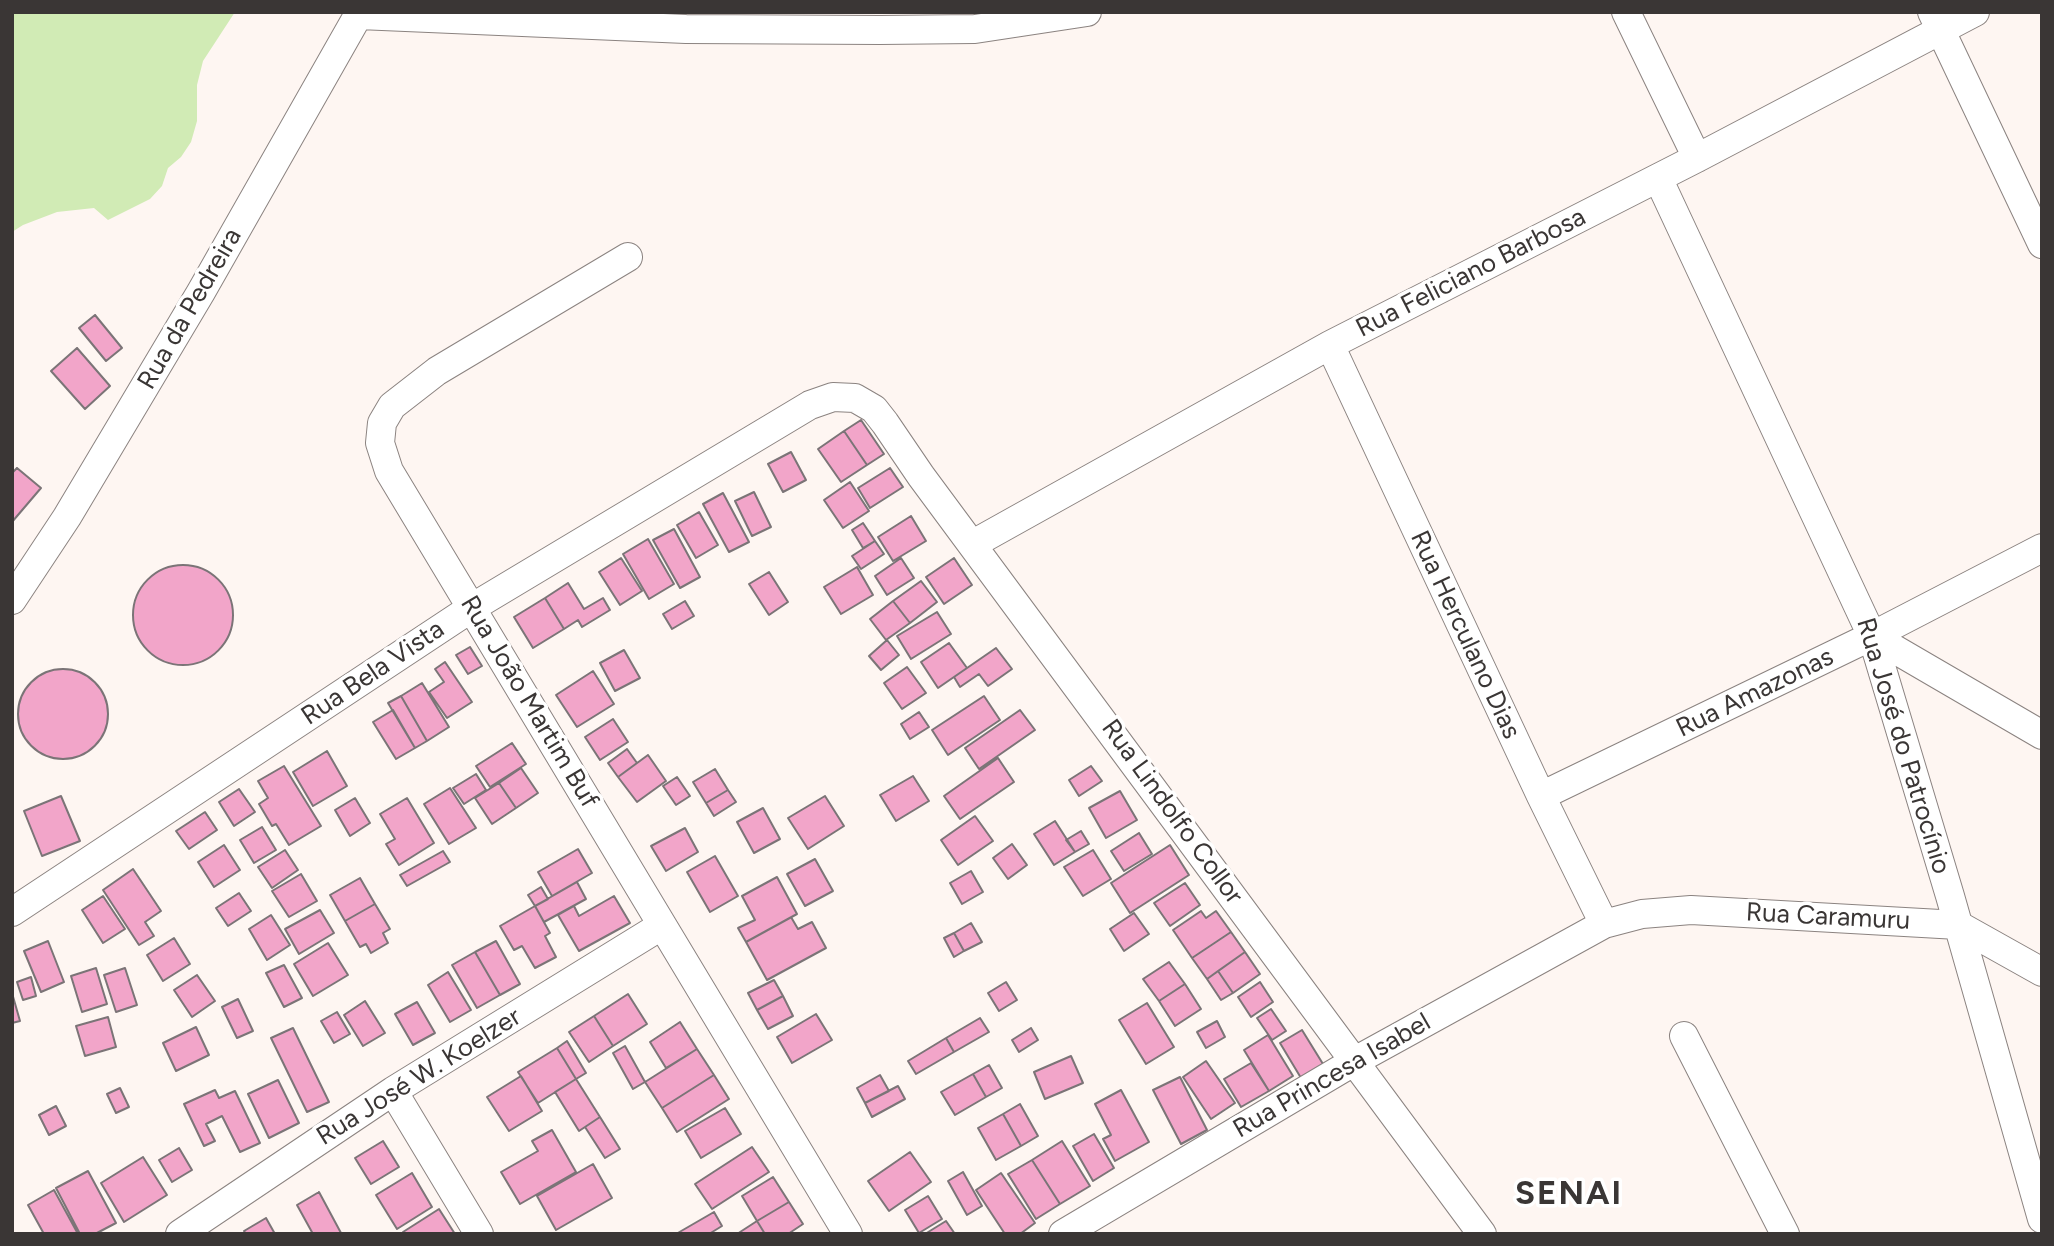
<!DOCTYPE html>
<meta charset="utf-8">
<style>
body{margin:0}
#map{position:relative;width:2054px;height:1246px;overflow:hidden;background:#fef6f2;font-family:Figtree,sans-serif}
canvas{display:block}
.frame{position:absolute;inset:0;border:14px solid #3a3635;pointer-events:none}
</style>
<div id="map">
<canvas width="2054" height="1246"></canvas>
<div class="frame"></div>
</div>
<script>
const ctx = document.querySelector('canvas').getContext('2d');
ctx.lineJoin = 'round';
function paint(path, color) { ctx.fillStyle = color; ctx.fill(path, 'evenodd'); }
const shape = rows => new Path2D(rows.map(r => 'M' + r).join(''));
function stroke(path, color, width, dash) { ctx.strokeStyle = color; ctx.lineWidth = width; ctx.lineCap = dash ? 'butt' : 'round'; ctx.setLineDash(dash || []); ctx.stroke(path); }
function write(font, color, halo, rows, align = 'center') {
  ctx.font = font + ' Figtree,sans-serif'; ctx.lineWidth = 7; ctx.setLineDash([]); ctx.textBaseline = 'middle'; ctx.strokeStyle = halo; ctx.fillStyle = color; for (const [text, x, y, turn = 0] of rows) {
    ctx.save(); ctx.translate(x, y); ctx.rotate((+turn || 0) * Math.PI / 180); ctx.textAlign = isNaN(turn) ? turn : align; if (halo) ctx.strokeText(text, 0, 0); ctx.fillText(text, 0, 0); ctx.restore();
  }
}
const green = shape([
 [12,12,235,12,203,61,197,85,197,121,191,142,181,157,168,168,162,186,150,199,108,220,94,208,57,212,23,225,12,232]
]);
const building = shape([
 [95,315,122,348,106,361,79,328,95,315],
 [77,348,110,386,85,409,51,371,77,348],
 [861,420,884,454,867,465,844,431,861,420],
 [844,431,867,465,841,482,818,449,844,431],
 [791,452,806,480,783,492,768,464,791,452],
 [17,468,41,488,12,522,12,473,17,468],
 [890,468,903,487,870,508,858,488,890,468],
 [850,482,869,511,843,528,824,500,850,482],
 [754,492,771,527,752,536,735,501,754,492],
 [723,493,749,542,729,552,703,504,723,493],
 [699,512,718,545,696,558,677,525,699,512],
 [911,516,926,541,893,561,878,537,911,516],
 [863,523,875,541,863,548,852,530,863,523],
 [674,529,700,577,680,588,653,540,674,529],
 [648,539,674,584,649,599,623,554,648,539],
 [875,541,884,554,861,569,852,556,875,541],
 [621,558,642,591,620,605,599,572,621,558],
 [901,558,914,578,887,595,875,576,901,558],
 [954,558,972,585,944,604,926,577,954,558],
 '133 615a50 50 0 1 1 100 0a50 50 0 1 1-100 0Z',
 [857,567,873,595,841,614,824,587,857,567],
 [769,572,788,602,769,615,749,584,769,572],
 [921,581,937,602,910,623,893,601,921,581],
 [568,583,584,609,603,598,610,610,582,627,578,620,564,629,545,598,568,583],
 [545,598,564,629,533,648,514,617,545,598],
 [685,601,694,616,672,629,663,614,685,601],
 [893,601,910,623,886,640,870,619,893,601],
 [937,612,951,634,911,659,897,636,937,612],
 [887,640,899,655,881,670,869,656,887,640],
 [949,643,967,668,938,688,921,662,949,643],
 [470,647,482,666,468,674,456,655,470,647],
 [996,648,1012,669,988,686,979,674,960,687,954,677,996,648],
 [624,650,640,678,615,691,600,663,624,650],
 [445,662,472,702,447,718,429,692,444,682,435,669,445,662],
 [907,667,926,693,902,709,884,683,907,667],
 '18 714a45 45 0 1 1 90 0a45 45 0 1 1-90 0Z',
 [593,671,614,704,577,727,556,695,593,671],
 [422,683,449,727,427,741,401,696,422,683],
 [401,696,427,741,415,748,388,703,401,696],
 [984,696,1000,720,948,755,932,730,984,696],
 [393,710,415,748,396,759,373,722,393,710],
 [1020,710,1035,730,979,769,965,748,1020,710],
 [919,712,929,727,910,739,901,724,919,712],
 [613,719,628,742,600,760,585,737,613,719],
 [512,743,526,764,490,787,476,766,512,743],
 [627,749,637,763,618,777,608,763,627,749],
 [327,751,347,786,313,806,293,772,327,751],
 [648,755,666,781,637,802,618,777,648,755],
 [998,758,1014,782,960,819,944,796,998,758],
 [284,766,321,826,289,845,276,824,272,826,259,804,268,798,258,781,284,766],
 [1091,766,1102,781,1079,796,1069,780,1091,766],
 [521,768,538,793,516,808,499,783,521,768],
 [715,769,728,790,706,803,693,782,715,769],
 [476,774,486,790,464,804,453,788,476,774],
 [913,776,929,801,896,821,880,795,913,776],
 [677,777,690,796,676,805,663,786,677,777],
 [499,783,516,808,492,824,475,798,499,783],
 [450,788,476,828,449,844,424,804,450,788],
 [239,789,255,812,234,826,219,802,239,789],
 [728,790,736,802,714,816,706,803,728,790],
 [1120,791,1137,820,1106,838,1089,808,1120,791],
 [61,796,80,841,42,856,24,811,61,796],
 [825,796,844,826,808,849,788,818,825,796],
 [355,798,370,823,350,836,335,810,355,798],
 [407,798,434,843,399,865,386,844,395,839,380,814,407,798],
 [763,808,780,839,754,853,737,822,763,808],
 [205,812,217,830,189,849,176,831,205,812],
 [975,816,993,841,958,865,941,840,975,816],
 [1055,821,1075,852,1054,865,1034,834,1055,821],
 [262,827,276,850,254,863,240,840,262,827],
 [685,828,698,852,666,871,651,846,685,828],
 [1081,831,1089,844,1075,852,1066,840,1081,831],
 [1139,833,1152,854,1124,871,1111,851,1139,833],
 [1012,844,1027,865,1008,879,993,858,1012,844],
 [224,845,240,870,214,887,198,862,224,845],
 [1170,845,1189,875,1130,913,1111,883,1170,845],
 [578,849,592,873,552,896,538,872,578,849],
 [285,850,298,870,272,888,258,867,285,850],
 [1093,850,1111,879,1083,896,1064,867,1093,850],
 [443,851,450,862,407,886,400,875,443,851],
 [715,856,738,896,710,912,687,872,715,856],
 [815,859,833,891,805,906,787,874,815,859],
 [133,869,161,911,145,922,154,936,139,945,103,890,133,869],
 [971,871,983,892,962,904,950,883,971,871],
 [301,874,317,901,289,917,272,891,301,874],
 [777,877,797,914,746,942,738,928,755,920,742,896,777,877],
 [360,878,375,904,345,921,330,895,360,878],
 [577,882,586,899,544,922,535,906,577,882],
 [1185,883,1200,905,1170,926,1154,903,1185,883],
 [541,887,548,899,535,906,528,895,541,887],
 [239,893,251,911,228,926,216,908,239,893],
 [103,896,125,929,103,943,82,910,103,896],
 [614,896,630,923,579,951,558,915,574,906,579,916,614,896],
 [375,904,390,929,383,933,388,943,371,953,366,944,360,947,345,921,375,904],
 [535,906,550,933,545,936,556,957,535,968,522,946,514,950,500,926,535,906],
 [320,910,334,933,299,954,285,929,320,910],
 [1201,911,1206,918,1216,911,1231,932,1192,958,1173,930,1201,911],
 [1134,913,1149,934,1124,951,1110,929,1134,913],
 [271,915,290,945,267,960,249,929,271,915],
 [791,917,798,929,812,922,826,948,767,980,746,942,791,917],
 [971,923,982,942,964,951,954,933,971,923],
 [1231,932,1245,952,1207,979,1192,958,1231,932],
 [954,933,964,951,954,957,944,938,954,933],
 [174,938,190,964,163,981,147,955,174,938],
 [48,941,64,982,41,992,24,951,48,941],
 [496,941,520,984,500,995,475,952,496,941],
 [328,943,348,975,313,996,294,964,328,943],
 [475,952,500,995,477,1008,452,965,475,952],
 [1245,952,1260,974,1233,993,1218,971,1245,952],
 [1169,962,1185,984,1159,1001,1143,979,1169,962],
 [284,965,302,998,284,1007,266,973,284,965],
 [96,968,107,1004,82,1012,71,976,96,968],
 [125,968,137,1005,116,1012,104,975,125,968],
 [1218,971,1233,993,1221,1000,1207,979,1218,971],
 [448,972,471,1010,450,1022,428,985,448,972],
 [197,975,215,1001,192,1017,174,990,197,975],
 [31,977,36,996,23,1000,17,982,31,977],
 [774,980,783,996,757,1010,748,993,774,980],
 [1006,982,1017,1000,999,1011,988,993,1006,982],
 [1260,982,1273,1002,1251,1017,1238,997,1260,982],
 [1185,984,1201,1009,1175,1026,1159,1001,1185,984],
 [12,993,20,1021,12,1023,12,993],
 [628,994,647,1024,613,1046,594,1016,628,994],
 [783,996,793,1016,768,1029,757,1010,783,996],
 [238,999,253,1031,237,1038,222,1007,238,999],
 [365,1001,385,1033,363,1046,344,1015,365,1001],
 [417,1002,435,1033,413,1045,395,1014,417,1002],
 [1147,1003,1174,1047,1146,1064,1119,1020,1147,1003],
 [1271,1009,1286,1031,1272,1040,1257,1018,1271,1009],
 [337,1012,350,1034,334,1043,321,1021,337,1012],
 [816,1014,832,1040,792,1063,777,1037,816,1014],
 [594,1016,613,1046,589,1062,569,1032,594,1016],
 [108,1017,116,1047,85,1056,76,1026,108,1017],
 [980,1018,989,1032,954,1052,946,1038,980,1018],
 [1217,1021,1225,1037,1206,1048,1197,1032,1217,1021],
 [680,1022,697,1049,666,1068,650,1042,680,1022],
 [196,1027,209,1055,176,1071,163,1043,196,1027],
 [293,1028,329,1102,307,1112,271,1038,293,1028],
 [1031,1028,1038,1040,1019,1052,1012,1040,1031,1028],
 [1302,1030,1323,1064,1301,1078,1280,1043,1302,1030],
 [1268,1035,1293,1076,1269,1091,1244,1050,1268,1035],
 [946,1038,954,1052,916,1074,908,1061,946,1038],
 [567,1041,586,1073,576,1079,557,1048,567,1041],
 [625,1046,645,1082,633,1089,613,1053,625,1046],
 [557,1048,576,1079,538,1103,518,1072,557,1048],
 [697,1049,714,1075,662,1108,645,1082,697,1049],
 [1071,1056,1083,1083,1045,1099,1034,1072,1071,1056],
 [1206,1061,1235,1103,1211,1119,1183,1077,1206,1061],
 [1251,1063,1269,1091,1241,1107,1224,1079,1251,1063],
 [989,1065,1002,1088,986,1097,973,1074,989,1065],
 [973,1074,986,1097,955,1115,941,1092,973,1074],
 [714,1075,729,1099,677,1132,662,1108,714,1075],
 [880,1075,889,1091,865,1103,857,1088,880,1075],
 [521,1076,542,1111,509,1131,487,1097,521,1076],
 [1180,1077,1207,1130,1181,1144,1153,1090,1180,1077],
 [576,1079,600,1117,579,1131,555,1092,576,1079],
 [278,1080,299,1123,269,1138,248,1094,278,1080],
 [898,1086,905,1099,872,1117,865,1103,898,1086],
 [120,1088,129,1107,116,1113,107,1094,120,1088],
 [215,1090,219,1098,235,1091,260,1143,240,1152,222,1116,206,1124,215,1141,204,1146,184,1104,215,1090],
 [1121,1090,1149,1142,1115,1161,1103,1139,1111,1135,1095,1104,1121,1090],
 [1020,1104,1038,1136,1021,1146,1003,1114,1020,1104],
 [56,1106,66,1126,49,1135,39,1115,56,1106],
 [725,1108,741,1134,701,1158,685,1131,725,1108],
 [1003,1114,1021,1146,996,1160,978,1128,1003,1114],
 [600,1117,620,1149,605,1158,585,1127,600,1117],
 [552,1130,576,1172,520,1204,501,1172,538,1151,532,1141,552,1130],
 [1094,1134,1114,1168,1093,1181,1073,1146,1094,1134],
 [383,1141,399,1167,371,1184,355,1158,383,1141],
 [1062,1141,1090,1186,1060,1204,1032,1160,1062,1141],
 [752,1147,769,1172,712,1209,695,1184,752,1147],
 [179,1148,192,1170,172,1182,159,1160,179,1148],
 [910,1152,931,1182,889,1211,868,1181,910,1152],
 [143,1157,167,1195,124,1222,101,1183,143,1157],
 [1032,1160,1060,1204,1036,1219,1008,1174,1032,1160],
 [593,1164,612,1198,556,1230,537,1196,593,1164],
 [88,1171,116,1223,95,1234,80,1234,56,1188,88,1171],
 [963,1172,982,1206,967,1215,948,1181,963,1172],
 [412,1173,432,1207,397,1229,376,1195,412,1173],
 [1001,1173,1035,1223,1020,1234,1005,1234,976,1190,1001,1173],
 [773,1177,789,1202,757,1221,742,1196,773,1177],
 [54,1190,78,1234,44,1234,28,1205,54,1190],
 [319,1192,341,1233,339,1234,313,1234,297,1205,319,1192],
 [928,1196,942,1219,919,1233,905,1210,928,1196],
 [789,1202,803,1224,788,1234,765,1234,757,1221,789,1202],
 [439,1209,455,1234,404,1234,403,1232,439,1209],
 [714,1212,722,1226,709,1234,676,1234,714,1212],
 [266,1218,275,1234,246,1234,244,1231,266,1218],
 [757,1221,765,1234,737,1234,757,1221],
 [946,1221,955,1234,925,1234,946,1221]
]);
const minor = shape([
 [1626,12,1697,158],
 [1932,12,2042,244],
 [359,15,686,29,880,30,975,29,1087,12],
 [1658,178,1872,636,1950,896,2042,1219],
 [628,257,437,371,392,406,382,423,380,443,389,471,848,1234],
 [1330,345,1541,796,1604,924],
 [973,544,1330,345,1697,158,1975,12],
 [12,600,67,517,201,292,360,12],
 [1872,636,2042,735],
 [1541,796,1872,636,2042,548],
 [12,912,473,607,810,405,833,397,855,398,874,409,885,423,921,476,1482,1234],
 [1684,1036,1785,1234],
 [393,1091,479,1234],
 [180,1234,393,1091,661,926],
 [1063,1234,1355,1061,1604,924,1642,914,1691,910,1958,925,2042,972]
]);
const streetNames = [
 ["Rua Feliciano Barbosa",1471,273,-27],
 ["Rua da Pedreira",190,309,-60],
 ["Rua Herculano Dias",1465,635,65],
 ["Rua Bela Vista",373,673,-34],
 ["Rua Amazonas",1755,693,-26],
 ["Rua João Martim Buf",529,702,59],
 ["Rua José do Patrocínio",1903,746,73],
 ["Rua Lindolfo Collor",1172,812,54],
 ["Rua Caramuru",1828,917,3],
 ["Rua Princesa Isabel",1332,1076,-30],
 ["Rua José W. Koelzer",419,1077,-32]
];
const districtNames = [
 ["SENAI",1569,1194]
];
paint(green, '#d1ebb5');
paint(building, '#f2a5c9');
stroke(building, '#7b7477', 2);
stroke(minor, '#8b8380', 30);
stroke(minor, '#fff', 28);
write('26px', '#3a3635', '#fff', streetNames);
ctx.letterSpacing = '2px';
write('bold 33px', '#3a3635', '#fff', districtNames);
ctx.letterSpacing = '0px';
</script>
